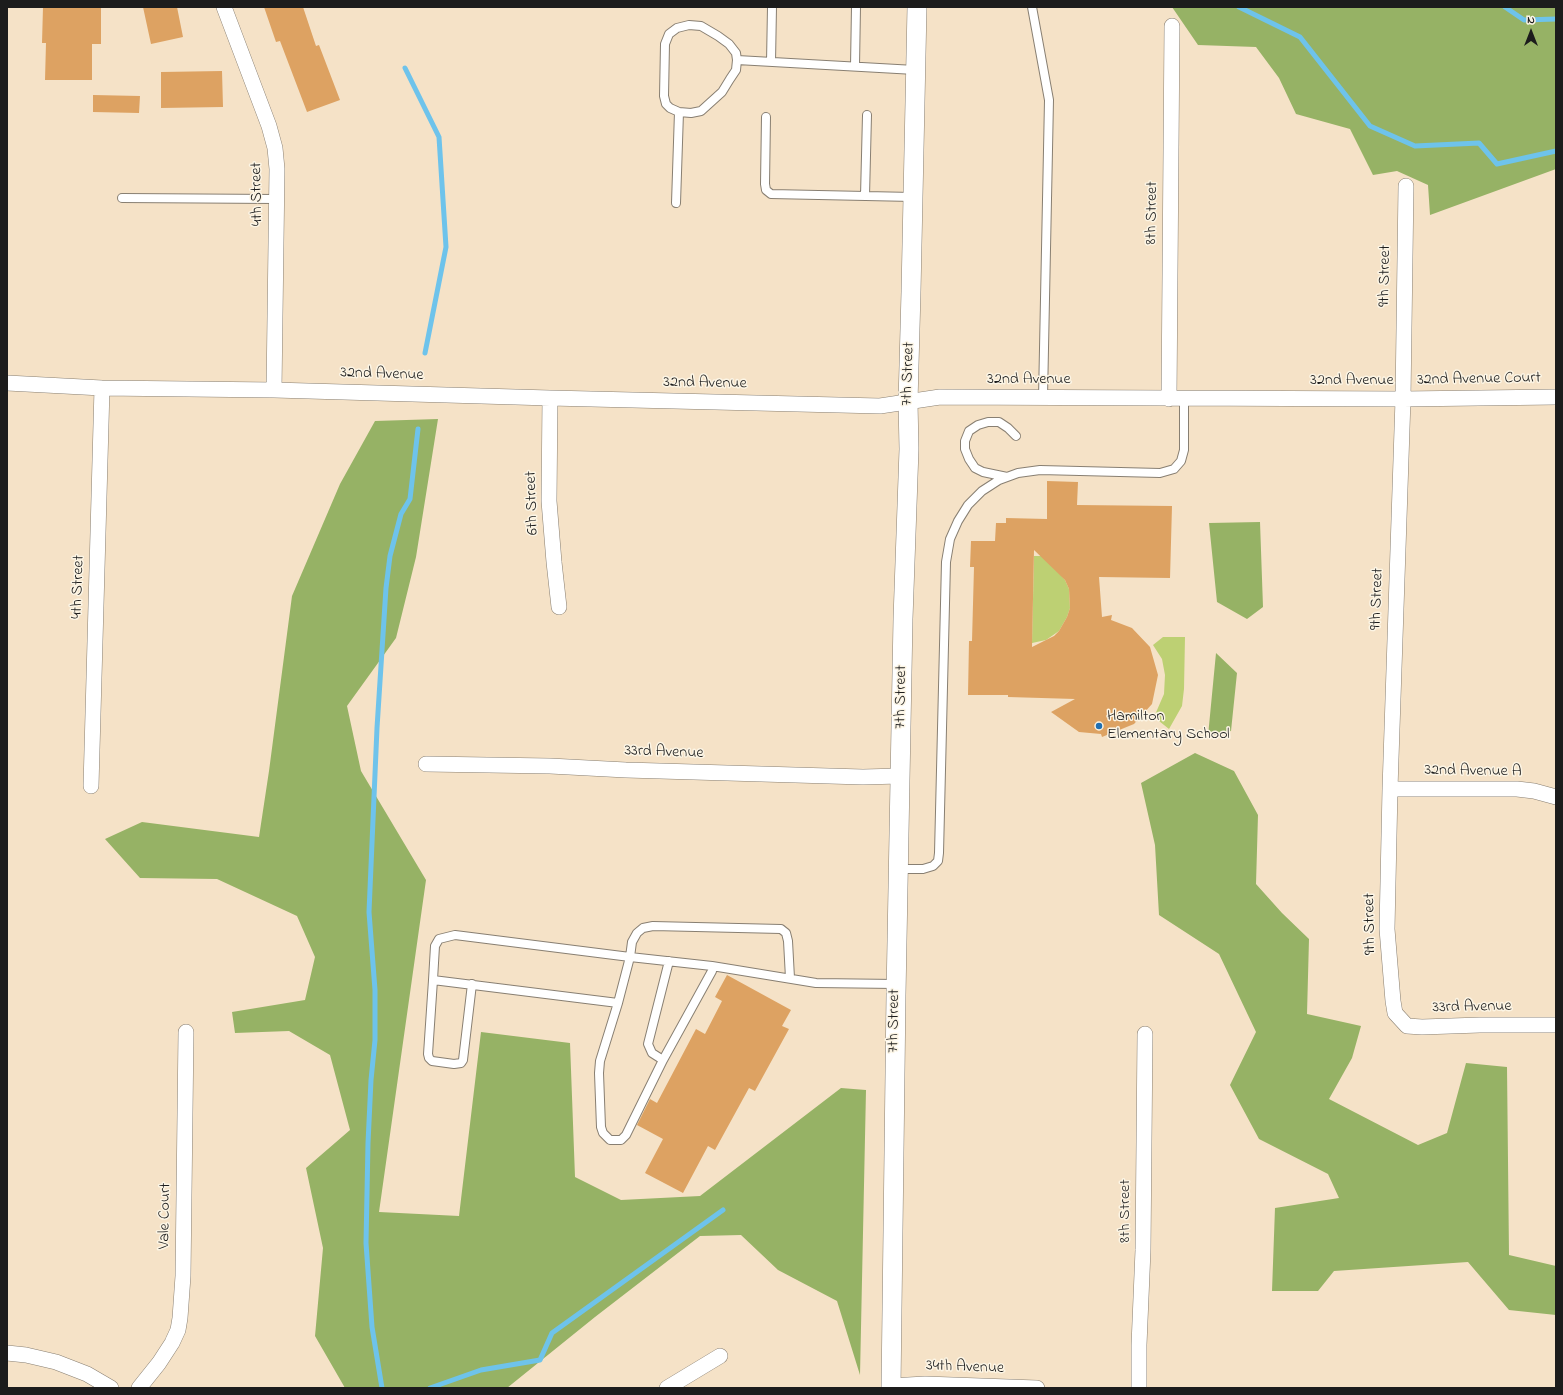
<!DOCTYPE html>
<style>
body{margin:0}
#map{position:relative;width:1563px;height:1395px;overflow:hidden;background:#f5e2c7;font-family:"Indie Flower",sans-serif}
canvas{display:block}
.frame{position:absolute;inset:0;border:8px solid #1c1c1c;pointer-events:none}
.north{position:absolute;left:1511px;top:12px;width:40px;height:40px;-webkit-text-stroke:3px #fcf5e5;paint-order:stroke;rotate:0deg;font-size:11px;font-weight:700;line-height:16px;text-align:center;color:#1c1c1c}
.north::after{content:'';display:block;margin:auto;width:14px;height:18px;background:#1c1c1c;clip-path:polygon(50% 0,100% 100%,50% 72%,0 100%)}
</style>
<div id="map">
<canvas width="1563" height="1395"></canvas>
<div class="frame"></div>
<div class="north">N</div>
</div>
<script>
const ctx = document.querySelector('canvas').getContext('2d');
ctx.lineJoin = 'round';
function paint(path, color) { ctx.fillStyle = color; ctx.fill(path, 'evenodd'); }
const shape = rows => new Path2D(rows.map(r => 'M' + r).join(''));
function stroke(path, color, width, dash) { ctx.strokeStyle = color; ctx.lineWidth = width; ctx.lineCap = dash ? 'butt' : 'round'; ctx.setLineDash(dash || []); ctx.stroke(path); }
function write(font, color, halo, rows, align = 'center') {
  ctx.font = font + ' "Indie Flower",sans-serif'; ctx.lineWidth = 3; ctx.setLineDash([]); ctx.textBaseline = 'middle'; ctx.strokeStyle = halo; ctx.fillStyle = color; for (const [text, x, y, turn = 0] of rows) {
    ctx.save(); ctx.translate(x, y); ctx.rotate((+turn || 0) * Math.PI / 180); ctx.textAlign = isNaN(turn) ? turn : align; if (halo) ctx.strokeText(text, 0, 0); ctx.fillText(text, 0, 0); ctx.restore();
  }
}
const green = shape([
 [1034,556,1045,556,1065,580,1069,589,1070,608,1067,617,1059,631,1046,640,1032,643],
 [1163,637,1185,637,1184,689,1182,706,1169,729,1154,717,1164,694,1165,675,1162,659,1153,645]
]);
const forest = shape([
 [1172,7,1556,7,1556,169,1430,215,1428,185,1397,171,1373,175,1350,129,1296,114,1279,78,1256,47,1198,45],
 [438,419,416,557,396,638,347,706,361,771,426,880,379,1212,459,1216,481,1032,570,1043,575,1177,621,1200,700,1196,841,1088,866,1090,860,1375,837,1301,778,1270,741,1235,700,1236,595,1317,507,1388,345,1388,315,1336,323,1248,306,1168,350,1130,330,1055,289,1031,235,1033,232,1012,305,1000,315,957,297,916,217,879,140,878,105,839,142,822,259,837,269,771,292,596,340,484,375,421],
 [1260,522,1263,607,1247,619,1217,602,1209,523],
 [1216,653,1237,673,1231,731,1208,736],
 [1195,753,1234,771,1258,815,1256,884,1282,913,1309,939,1307,1014,1361,1026,1352,1058,1329,1099,1418,1145,1447,1133,1466,1063,1507,1067,1509,1255,1556,1266,1556,1315,1509,1310,1468,1262,1334,1271,1318,1291,1272,1291,1275,1208,1339,1198,1328,1174,1259,1139,1230,1085,1256,1032,1219,954,1159,915,1155,845,1141,783]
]);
const stream = shape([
 [1239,7,1300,37,1370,126,1415,146,1479,143,1497,164,1556,151],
 [1505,7,1524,20,1556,19],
 [405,68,439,137,446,247,425,353],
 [382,1388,372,1327,366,1243,368,1143,371,1080,375,1040,375,990,369,912,377,728,386,588,390,556,401,514,410,499,418,429],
 [430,1388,481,1370,540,1360,552,1333,723,1210]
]);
const building = shape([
 [43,7,101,7,101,44,92,44,92,80,45,80,46,43,42,43],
 [143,7,177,7,183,37,151,44],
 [264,7,303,7,316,46,319,45,340,100,307,112,280,41,276,42],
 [222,71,223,107,161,108,161,72],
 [93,95,140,96,139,113,93,112],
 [1047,481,1078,482,1077,505,1172,506,1170,578,1099,577,1102,617,1112,615,1111,620,1132,628,1150,647,1158,675,1152,704,1134,724,1102,737,1101,734,1079,732,1051,712,1075,699,1008,697,1008,695,968,695,969,641,972,641,974,567,970,567,971,541,995,541,996,523,1006,523,1006,518,1047,519],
 [1034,550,1065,580,1069,589,1070,608,1067,617,1059,631,1054,636,1032,647],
 [727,975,791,1010,782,1026,789,1029,755,1091,749,1088,715,1150,708,1146,683,1193,645,1173,663,1139,637,1125,650,1099,657,1103,696,1029,705,1034,722,1001,715,997]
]);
const service = shape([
 [1032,7,1049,100,1043,398],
 [737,60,736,70,730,79,722,92,701,111,691,113,679,112,670,108,666,104,664,96,665,44,669,34,677,28,689,25,701,26,718,36,729,44,736,53,737,60,915,70],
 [771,62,772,7],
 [855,66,856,7],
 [766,117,765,184,766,190,771,194,913,197],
 [865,196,867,115],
 [122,198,277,199],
 [676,203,679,112],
 [1007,477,983,472,975,468,969,459,965,449,965,441,969,431,978,425,988,422,999,422,1008,428,1016,436],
 [899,869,923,869,933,866,938,861,939,853,946,562,950,539,958,521,968,505,982,491,999,480,1018,473,1040,470,1160,473,1174,469,1181,461,1184,450,1184,399],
 [712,966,712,971,663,1060,626,1135,621,1140,610,1140,603,1133,601,1127,599,1073,600,1061,618,1003,630,957,632,942,637,933,643,928,653,926,781,929,786,933,788,941,790,978],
 [433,980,428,1054,429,1058,432,1061,454,1064,461,1063,463,1060,472,984],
 [618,1003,433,980,435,946,439,939,455,935,630,957,712,966,816,983,896,984],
 [663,1060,652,1053,648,1044,669,961]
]);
const minor = shape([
 [224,7,269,126,275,148,277,169,274,390],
 [1406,186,1403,399,1390,789,1387,929,1393,1001,1395,1013,1407,1026,1422,1027,1480,1025,1556,1025],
 [7,383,102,388,274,390,550,398,880,406,940,397,1403,399,1556,397],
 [550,398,549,501,554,562,559,607],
 [1169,399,1172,26],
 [426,764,550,766,626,770,863,777,900,776],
 [91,786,102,388],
 [1390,789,1517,789,1534,791,1556,797],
 [7,1353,26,1355,56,1362,87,1374,111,1388],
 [891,1386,925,1384,1037,1388],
 [139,1388,159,1363,172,1343,178,1330,180,1318,183,1276,186,1032],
 [667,1388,720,1356],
 [1139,1388,1139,1345,1143,1250,1145,1034]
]);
const tertiary = shape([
 [891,1388,896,995,903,619,909,449,908,402,911,292,917,7]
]);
const markers = [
 [1099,726,4,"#1f6fb2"]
];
const streetNames = [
 ["4th Street",258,194,-91],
 ["8th Street",1153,213,-89],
 ["9th Street",1386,276,-89],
 ["7th Street",909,374,-88],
 ["32nd Avenue",382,375,2],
 ["32nd Avenue",1029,380],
 ["32nd Avenue Court",1479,380,-1],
 ["32nd Avenue",1352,381],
 ["32nd Avenue",705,384,1],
 ["6th Street",533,503,-92],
 ["4th Street",79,587,-88],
 ["9th Street",1378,599,-88],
 ["7th Street",902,697,-89],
 ["33rd Avenue",664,753,2],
 ["32nd Avenue A",1473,772,1],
 ["9th Street",1371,924,-91],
 ["33rd Avenue",1472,1008,-1],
 ["7th Street",895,1021,-89],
 ["8th Street",1126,1211,-90],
 ["Vale Court",166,1216,-89],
 ["34th Avenue",965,1368,2]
];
const poiNames = [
 ["Hamilton",1107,717],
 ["Elementary School",1107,735]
];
paint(green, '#bdd073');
paint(forest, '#96b265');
stroke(stream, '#6ec3eb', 5);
paint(building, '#dda262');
stroke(service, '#887f72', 10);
stroke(minor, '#887f72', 16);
stroke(tertiary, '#887f72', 20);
stroke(service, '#fff', 8);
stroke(minor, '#fff', 15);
stroke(tertiary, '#fff', 19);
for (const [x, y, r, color] of markers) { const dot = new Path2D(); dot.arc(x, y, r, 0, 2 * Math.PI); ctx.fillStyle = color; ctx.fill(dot); stroke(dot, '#fcf5e5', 1.5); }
write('16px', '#1c1c1c', '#fcf5e5', streetNames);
write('16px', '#1c1c1c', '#fcf5e5', poiNames, 'left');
</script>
